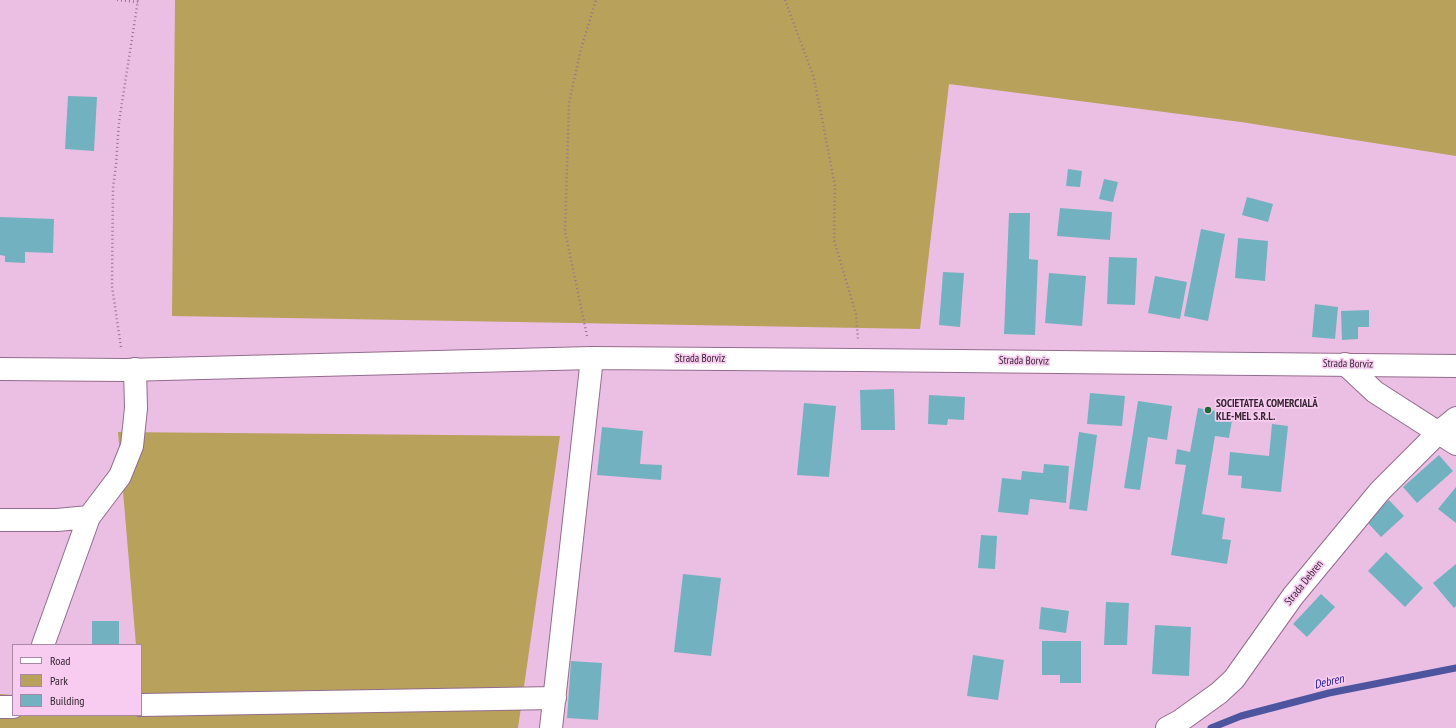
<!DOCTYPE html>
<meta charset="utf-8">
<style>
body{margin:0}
#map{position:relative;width:1456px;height:728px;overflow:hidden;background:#ebbfe3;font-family:"PT Sans Narrow",sans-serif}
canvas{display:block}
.legend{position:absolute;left:12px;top:644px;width:130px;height:72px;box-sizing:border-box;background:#f8cbf0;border:1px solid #aa89a4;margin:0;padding:5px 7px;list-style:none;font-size:12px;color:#352532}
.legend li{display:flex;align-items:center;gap:8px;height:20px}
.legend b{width:20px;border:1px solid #aa89a4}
</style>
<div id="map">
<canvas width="1456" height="728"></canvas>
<ul class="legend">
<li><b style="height:5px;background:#fff"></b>Road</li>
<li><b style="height:11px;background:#b7a15b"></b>Park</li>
<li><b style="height:11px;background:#72b2c0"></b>Building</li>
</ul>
</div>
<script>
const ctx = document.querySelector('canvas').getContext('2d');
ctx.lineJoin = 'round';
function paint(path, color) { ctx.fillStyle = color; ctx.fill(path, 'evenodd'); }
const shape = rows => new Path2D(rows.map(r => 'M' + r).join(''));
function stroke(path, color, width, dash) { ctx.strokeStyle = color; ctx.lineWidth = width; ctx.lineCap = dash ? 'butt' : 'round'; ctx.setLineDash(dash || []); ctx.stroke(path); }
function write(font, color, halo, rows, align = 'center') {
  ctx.font = font + ' "PT Sans Narrow",sans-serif'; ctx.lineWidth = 3.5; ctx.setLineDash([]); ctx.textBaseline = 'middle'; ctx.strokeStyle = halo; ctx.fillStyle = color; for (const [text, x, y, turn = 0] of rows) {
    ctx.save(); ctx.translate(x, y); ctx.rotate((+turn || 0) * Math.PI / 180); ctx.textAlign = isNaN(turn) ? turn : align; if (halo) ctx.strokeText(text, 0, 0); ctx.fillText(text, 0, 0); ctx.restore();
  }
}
const green = shape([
 [175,0,1456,0,1456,156,1241,122,949,84,920,329,172,316],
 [118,432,560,436,518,728,0,728,0,694,13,695,13,715,141,715,141,645,136,645]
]);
const stream = shape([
 [1211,728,1241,716,1329,693,1456,668]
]);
const building = shape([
 [68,96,97,97,94,151,65,149],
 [1068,169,1082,171,1080,187,1066,186],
 [1104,179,1118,182,1113,202,1099,199],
 [1247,197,1273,204,1268,222,1242,215],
 [1060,208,1112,212,1110,240,1057,236],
 [1009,213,1030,213,1029,259,1038,260,1035,335,1004,334],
 [0,217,54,219,53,253,25,252,25,263,5,262,5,256,0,255],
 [1201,229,1225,234,1208,321,1184,316],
 [1238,238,1268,241,1265,281,1235,278],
 [1109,257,1137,258,1135,305,1107,304],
 [943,272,964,273,960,327,939,325],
 [1049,273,1086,276,1082,326,1045,323],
 [1155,276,1187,282,1180,319,1148,313],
 [1315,304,1338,307,1335,339,1312,337],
 [1369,310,1369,327,1358,327,1358,339,1342,340,1341,311],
 [894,389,895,430,861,430,860,390],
 [1090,393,1125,396,1122,426,1087,424],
 [929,395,965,397,964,420,948,419,947,425,928,424],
 [1138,401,1172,406,1167,440,1148,437,1140,490,1124,488],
 [804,403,836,406,829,477,797,475],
 [1198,408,1233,414,1229,438,1215,436,1202,514,1225,518,1222,539,1231,540,1227,564,1171,555,1186,465,1175,464,1177,449,1190,452],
 [1272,424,1288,426,1281,492,1241,488,1242,476,1228,475,1230,452,1269,456],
 [602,427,643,431,640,464,662,465,661,480,597,475],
 [1079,432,1097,435,1087,511,1069,509],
 [1439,455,1453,471,1417,503,1403,487],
 [1044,464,1069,466,1066,503,1030,499,1028,515,998,512,1002,478,1021,480,1022,471,1043,473],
 [1456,487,1456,523,1438,509],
 [1389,500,1404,516,1381,537,1366,521],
 [981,535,997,536,995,569,978,568],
 [1386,552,1423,588,1405,607,1368,571],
 [1456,564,1456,606,1454,608,1433,583],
 [683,574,721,578,711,656,674,652],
 [1321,594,1335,607,1307,637,1293,624],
 [1106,602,1129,603,1127,645,1104,645],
 [1041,607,1069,611,1066,633,1039,629],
 [92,621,119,621,119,645,92,645],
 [1155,625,1191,627,1189,676,1152,674],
 [1042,641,1081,641,1081,683,1060,683,1060,675,1042,675],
 [973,655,1004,660,998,700,967,696],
 [571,661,602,663,598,720,567,718]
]);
const path = shape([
 [117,0,138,2],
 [785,0,814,78,835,186,834,240,856,314,858,339],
 [587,336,565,231,569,103,581,49,596,0],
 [121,347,112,286,113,188,116,165,119,122,138,0]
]);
const minor = shape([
 [1345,364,1375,392,1456,444],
 [0,520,57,520,89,517],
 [43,645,89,517,120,476,132,446,136,408,135,369],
 [141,705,555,698],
 [0,707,13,707],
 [551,728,592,358],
 [1167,728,1180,721,1219,693,1234,679,1293,596,1380,491,1439,432,1456,418]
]);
const secondary = shape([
 [0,369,125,370,592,358,858,360,1456,366]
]);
const markers = [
 [1208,410,4,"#1a6a3a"]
];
const streetNames = [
 ["Strada Borviz",700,359],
 ["Strada Borviz",1024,361,1],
 ["Strada Borviz",1348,364,1],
 ["Strada Debren",1304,583,-51]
];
const poiNames = [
 ["SOCIETATEA COMERCIALĂ",1216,404],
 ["KLE-MEL S.R.L.",1216,417]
];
const waterNames = [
 ["Debren",1329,682,-13]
];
paint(green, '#b7a15b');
stroke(stream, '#4d559f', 7);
paint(building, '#72b2c0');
stroke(minor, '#946c8d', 24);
stroke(secondary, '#946c8d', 24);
stroke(path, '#957790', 2.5, [1, 3]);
stroke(minor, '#fff', 22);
stroke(secondary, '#fff', 22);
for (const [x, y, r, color] of markers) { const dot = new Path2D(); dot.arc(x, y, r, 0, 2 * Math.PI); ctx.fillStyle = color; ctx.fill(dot); stroke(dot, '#f8cbf0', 1.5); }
write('11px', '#352532', '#f8cbf0', streetNames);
write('bold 11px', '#352532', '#f8cbf0', poiNames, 'left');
write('italic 12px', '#221d96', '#f8cbf0', waterNames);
</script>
